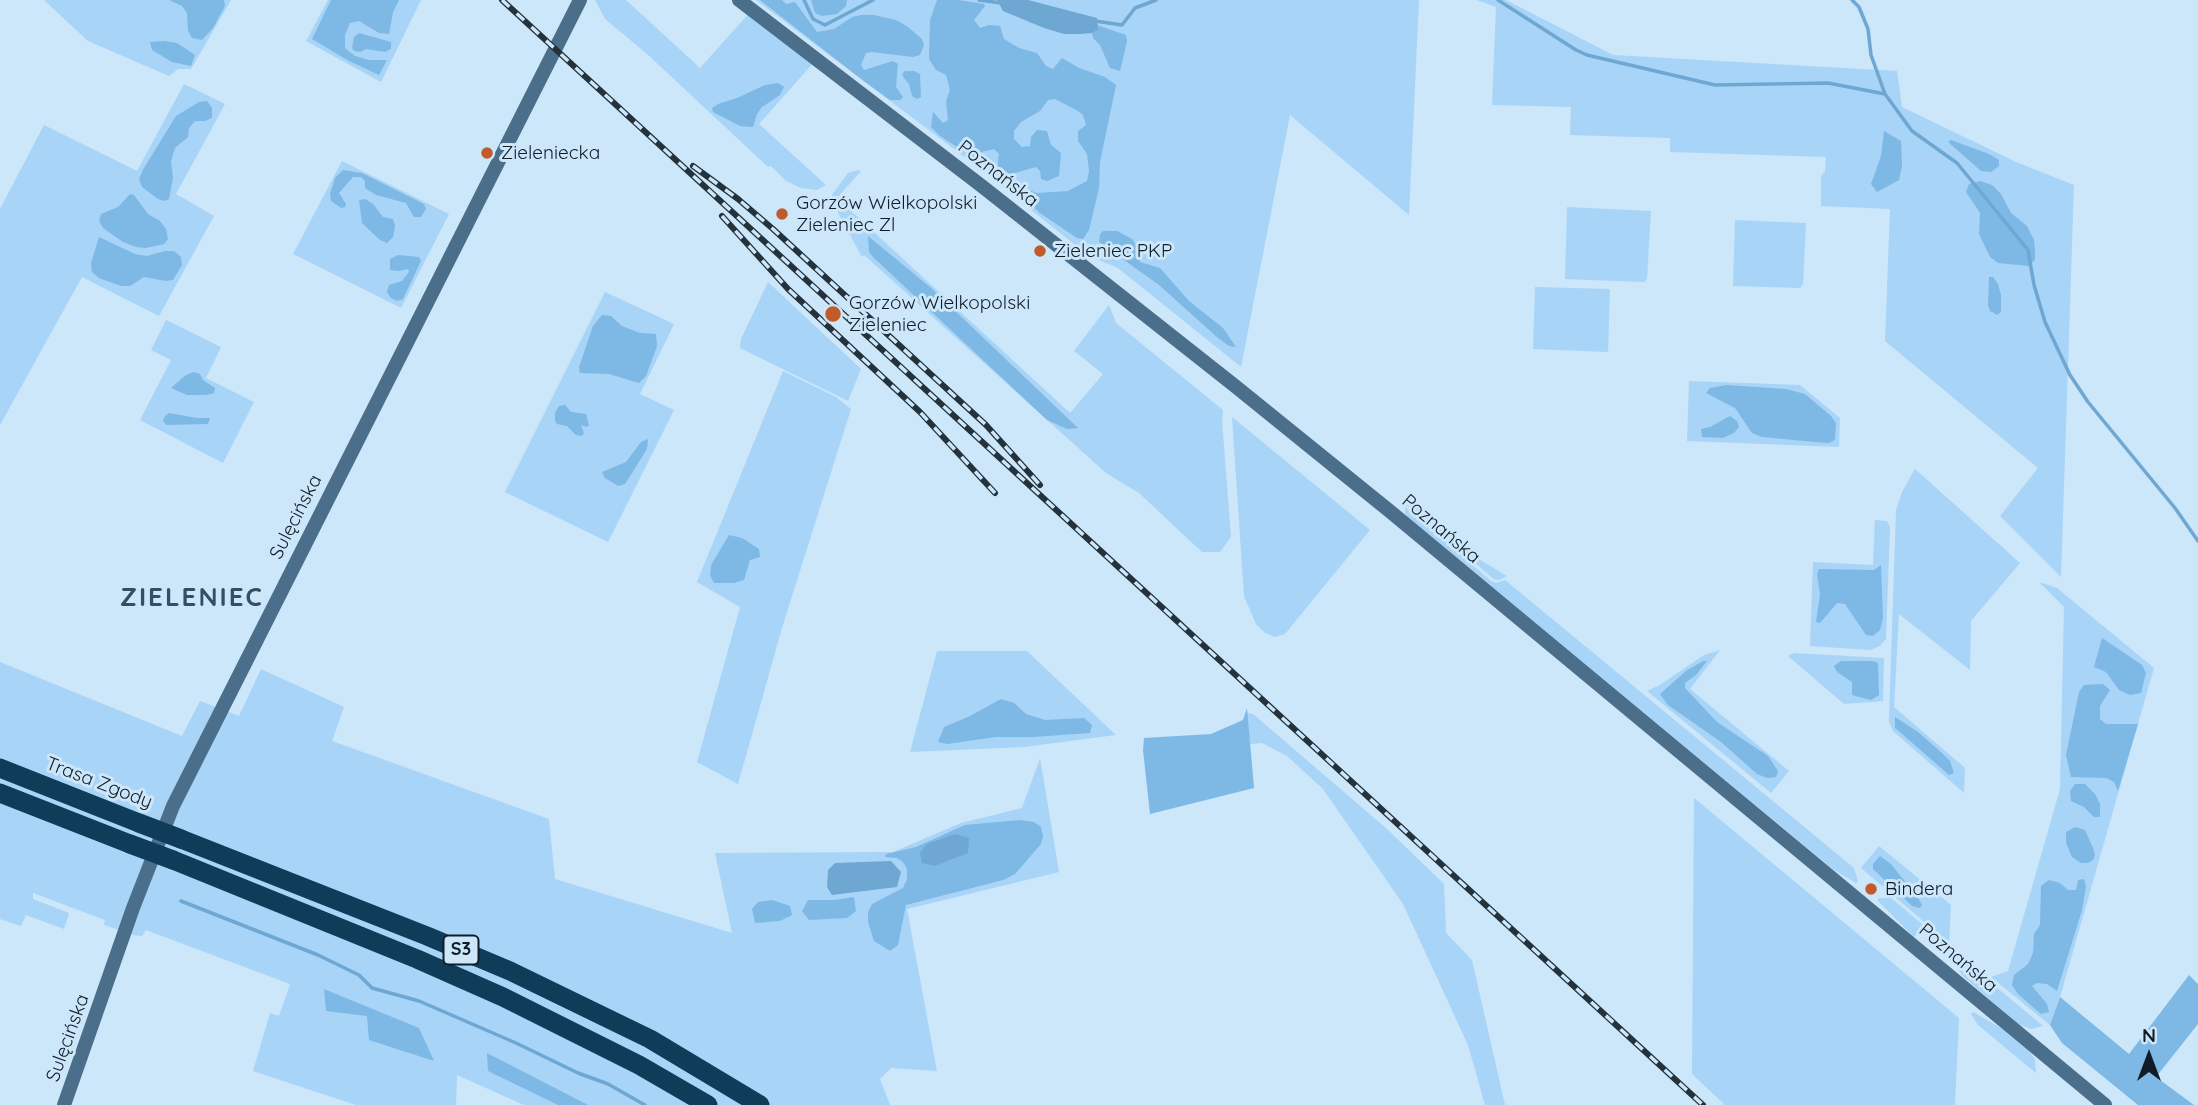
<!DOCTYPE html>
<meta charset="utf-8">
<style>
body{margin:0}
#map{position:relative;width:2198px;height:1105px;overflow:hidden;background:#cce6fa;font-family:Quicksand,sans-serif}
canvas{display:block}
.north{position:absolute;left:2114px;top:1021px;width:70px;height:70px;-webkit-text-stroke:5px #cce6fa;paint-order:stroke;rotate:0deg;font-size:19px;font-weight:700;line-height:28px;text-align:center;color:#111d26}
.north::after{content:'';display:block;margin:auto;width:24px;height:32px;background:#111d26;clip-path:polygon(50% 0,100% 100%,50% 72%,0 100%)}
</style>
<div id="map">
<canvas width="2198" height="1105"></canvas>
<div class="north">N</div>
</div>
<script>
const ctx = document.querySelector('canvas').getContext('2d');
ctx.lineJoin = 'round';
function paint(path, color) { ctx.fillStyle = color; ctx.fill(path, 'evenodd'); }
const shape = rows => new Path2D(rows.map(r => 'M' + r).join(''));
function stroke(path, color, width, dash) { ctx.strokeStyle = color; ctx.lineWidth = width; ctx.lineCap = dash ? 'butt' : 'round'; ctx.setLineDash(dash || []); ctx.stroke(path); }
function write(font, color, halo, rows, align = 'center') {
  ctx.font = font + ' Quicksand,sans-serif'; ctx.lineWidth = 6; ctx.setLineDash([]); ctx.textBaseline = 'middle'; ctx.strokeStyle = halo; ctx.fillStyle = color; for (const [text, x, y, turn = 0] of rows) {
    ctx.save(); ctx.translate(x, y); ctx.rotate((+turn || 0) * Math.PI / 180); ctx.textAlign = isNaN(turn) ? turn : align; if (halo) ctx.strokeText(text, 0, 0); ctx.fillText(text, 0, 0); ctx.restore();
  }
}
const green = shape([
 [44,0,231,0,191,69,178,69,169,76,88,41],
 [328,0,421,0,381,82,306,41],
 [595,0,626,0,700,68,751,11,816,60,759,124,826,185,817,190,801,188,786,181,771,166,768,167,646,53,605,19],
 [756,0,1419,0,1409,215,1290,115,1241,367,1118,268,1089,256,970,161],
 [1477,0,1506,0,1613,55,1897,71,1902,107,2016,162,2074,185,2061,577,2000,516,2038,468,1885,341,1890,209,1821,206,1821,176,1825,171,1826,157,1670,152,1670,138,1570,135,1571,107,1492,105,1496,7],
 [184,84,225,104,176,194,214,216,159,316,82,277,0,425,0,209,44,125,137,171],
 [342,161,449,214,401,308,293,254],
 [858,170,861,171,837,198,1070,413,1103,374,1074,351,1109,305,1116,323,1223,410,1222,421,1231,537,1220,552,1202,552,1139,493,1106,473,864,255,862,257,836,209,832,195,848,173],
 [1567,207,1651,211,1647,279,1644,282,1565,279],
 [1735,220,1806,223,1803,284,1800,288,1733,286],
 [768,282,861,369,848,401,740,348,741,339],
 [1535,287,1610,289,1608,352,1533,349],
 [605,292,674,324,640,394,674,410,608,542,505,492],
 [166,320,221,347,206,378,254,402,223,463,140,420,171,360,151,350],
 [783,371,836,397,851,409,782,628,738,784,697,762,740,607,697,582],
 [1689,381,1800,385,1840,418,1839,447,1687,441],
 [1232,417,1370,530,1285,634,1275,637,1265,633,1256,624,1244,596],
 [1915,469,2020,563,1971,621,1970,670,1899,614,1894,707,1965,768,1964,793,1893,731,1889,721,1896,510,1902,492],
 [1411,497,1472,555,1507,576,1499,580,1494,579,1405,504],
 [1405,507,1491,581,1496,583,1505,580,1854,868,1858,881,1856,883,1834,870,1408,518,1405,513],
 [1875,520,1887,521,1890,527,1886,639,1880,646,1870,650,1810,646,1813,562,1873,565],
 [2039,582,2057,588,2154,668,2060,997,2050,1025,1991,977,2008,971,2060,789,2064,607],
 [1720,650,1690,689,1789,771,1771,793,1647,691,1660,685,1704,655],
 [937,651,1027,651,1116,735,1024,747,910,752],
 [1794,653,1884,658,1883,701,1844,704,1788,656],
 [0,662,182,736,200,701,239,716,261,669,344,707,332,741,549,819,555,879,732,933,715,853,893,852,961,823,1022,808,1040,758,1059,872,907,909,937,1071,891,1068,880,1079,890,1105,524,1105,457,1075,456,1105,356,1105,253,1071,270,1013,279,1016,290,984,146,930,142,936,134,935,104,925,105,920,33,893,33,899,69,913,64,929,26,915,21,926,0,919],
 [1247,713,1253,714,1387,829,1444,884,1446,933,1472,960,1505,1105,1485,1105,1468,1045,1403,904,1323,789,1287,756,1262,743,1250,744],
 [1694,798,1959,1018,1955,1105,1725,1105,1692,1074],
 [1879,846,1951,905,1949,943,1861,868],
 [1879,898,1891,898,1922,924,1922,927,1914,937,1877,900],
 [1958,955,2043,1026,2031,1029,2018,1024,1964,977,1958,969],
 [1973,1012,2001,1028,2030,1052,2035,1060,2036,1073,1978,1025,1971,1014]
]);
const forest = shape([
 [169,0,224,0,225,6,213,28,202,40,192,38,188,31,187,13,182,6],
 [331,0,399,0,393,12,389,34,379,33,359,21,350,23,345,35,345,48,355,56,369,60,387,60,379,75,349,61,312,39],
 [760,0,782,0,786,4,795,2,817,32,834,29,852,17,861,15,874,15,896,20,908,27,922,39,924,45,920,55,913,57,872,52,866,53,861,65,864,70,893,61,898,64,896,87,903,97,900,100,890,100,865,82],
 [811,0,847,0,846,6,837,14,822,16,815,13],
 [937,0,959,0,984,4,985,6,974,20,980,28,989,25,1000,26,1004,39,1019,48,1037,53,1046,66,1053,69,1062,58,1079,68,1105,77,1116,85,1100,162,1099,188,1089,230,1083,239,1077,238,1040,213,1022,196,1004,185,1003,181,1037,193,1068,191,1087,181,1089,171,1087,154,1078,141,1078,131,1086,125,1083,115,1078,111,1055,99,1048,100,1040,111,1021,122,1014,131,1014,139,1022,147,1030,146,1031,137,1037,130,1047,131,1051,145,1061,153,1059,176,1047,181,1041,179,1040,171,1036,167,1001,177,997,172,999,154,994,149,978,153,974,158,940,136,931,127,933,112,943,123,948,120,946,101,950,90,946,75,936,70,929,59,930,20],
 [1097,25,1126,35,1127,41,1120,71,1110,68,1100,45,1093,38,1092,33,1098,30],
 [359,33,391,42,391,49,385,52,366,49,361,52,354,51,352,48,354,37],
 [164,41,177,43,195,55,191,66,172,62,152,50,150,42],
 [905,71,914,71,920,74,921,97,917,99,912,96,909,84,904,78,902,74],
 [778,83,784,87,780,95,762,107,757,114,753,127,740,126,713,112,712,108,718,104,737,98,765,85],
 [207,101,212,108,212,118,205,121,195,121,189,128,188,137,175,148,171,161,173,178,169,199,165,201,158,199,142,187,139,179,144,168,176,116,199,102],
 [1884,131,1901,141,1902,166,1899,180,1877,192,1871,184,1881,156],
 [1951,140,1989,154,1999,160,1999,166,1991,172,1981,171,1948,142],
 [343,170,362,173,424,204,426,209,421,217,414,217,406,203,376,195,365,188,365,181,361,177,353,177,339,193,346,204,345,207,341,208,331,201,330,194,335,178],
 [1980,181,1992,185,2001,194,2011,213,2027,226,2034,240,2035,253,2035,260,2029,266,1998,263,1990,257,1979,234,1980,213,1966,192,1969,184],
 [130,194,134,195,148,214,160,221,166,229,168,239,164,244,146,248,136,247,123,242,103,228,99,221,101,214,118,207],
 [365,199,373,204,383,217,393,219,395,226,393,237,387,243,380,240,362,223,359,200],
 [1103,231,1117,231,1132,239,1136,245,1140,262,1160,268,1189,301,1223,328,1236,347,1229,346,1218,338,1159,285,1099,242,1100,234],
 [868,236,930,287,1078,428,1067,429,1047,420,874,258,869,252],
 [99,237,135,254,147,256,165,251,174,251,181,257,182,265,173,280,166,281,144,277,130,286,121,286,99,278,92,272,91,263],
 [398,255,419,257,421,261,403,299,397,301,391,298,387,292,389,285,402,281,409,272,408,269,399,271,390,270,390,259],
 [1989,277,1993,277,1998,284,2001,295,2001,312,1997,315,1990,311,1988,305],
 [602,315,611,316,622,326,640,333,656,334,657,346,646,376,639,383,609,374,580,373,579,367,593,326],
 [194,372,200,374,203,380,215,388,214,393,207,395,187,395,171,388,186,375],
 [1726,385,1786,389,1805,394,1831,416,1836,423,1835,440,1829,443,1815,442,1762,437,1752,433,1735,408,1706,393,1710,388],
 [565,405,571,412,586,414,589,425,587,427,581,425,584,433,582,436,576,435,567,426,557,424,555,421,555,413,559,406],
 [169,413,197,418,210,418,208,424,166,425,163,421,165,416],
 [1730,416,1737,421,1739,427,1734,433,1723,438,1702,437,1701,429,1710,427],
 [648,439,647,449,625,484,618,486,605,478,602,472,626,462,641,442],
 [729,535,742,538,759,549,760,557,750,560,744,580,734,583,714,583,710,575,711,565],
 [1881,565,1883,618,1880,630,1873,636,1866,635,1845,604,1837,603,1820,623,1816,622,1820,594,1817,574,1819,569,1874,570],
 [2102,638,2142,665,2146,673,2141,693,2130,695,2119,690,2106,672,2094,667],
 [1703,661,1707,661,1696,675,1685,683,1685,688,1717,722,1768,756,1778,771,1776,777,1767,778,1757,774,1721,742,1668,705,1660,694,1686,671],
 [1841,661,1873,661,1878,663,1879,695,1871,700,1852,695,1852,682,1837,672,1834,666],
 [2103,684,2110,690,2100,706,2100,719,2106,724,2138,724,2118,791,2114,782,2106,778,2071,777,2066,755,2079,692,2084,685],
 [1001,699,1014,703,1026,714,1045,720,1084,718,1092,725,1090,733,1033,737,996,737,947,744,938,742,944,727,968,717],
 [1247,708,1254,788,1150,814,1143,750,1144,738,1211,734,1243,720],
 [1895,717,1918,732,1942,753,1950,761,1954,773,1949,775,1901,733,1895,728],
 [2075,784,2085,784,2095,794,2100,804,2100,817,2094,817,2084,807,2071,801,2070,791],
 [1020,820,1034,822,1041,827,1043,837,1041,844,1015,874,1003,880,906,905,898,945,890,951,874,941,868,922,868,912,872,904,903,888,907,879,907,869,903,862,897,858,885,857,886,854,916,847,965,825],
 [2075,827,2085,830,2093,848,2095,855,2093,860,2088,863,2081,863,2072,857,2066,843,2066,832],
 [1880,856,1891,864,1918,898,1922,905,1920,908,1912,906,1873,869,1873,864],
 [2084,879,2086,887,2082,910,2057,991,2047,984,2037,983,2032,986,2047,1004,2049,1012,2041,1014,2018,994,2012,985,2014,975,2028,964,2033,953,2034,934,2040,925,2041,886,2049,880,2060,883,2068,890,2076,890,2078,880],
 [854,897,856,911,847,918,809,920,802,911,808,900,835,900],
 [772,900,790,906,792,915,780,921,755,923,752,909,758,902],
 [2189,975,2198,984,2198,1024,2156,1077,2194,1105,2138,1105,2062,1043,2050,1025,2060,997,2129,1054],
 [324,989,419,1028,434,1061,369,1040,367,1016,326,1011],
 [487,1053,588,1105,558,1105,488,1071]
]);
const water = shape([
 [997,0,1028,0,1097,18,1098,30,1092,33,1080,34,1064,34,1044,28,1003,11],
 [955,834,969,838,968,853,934,866,922,863,920,853,927,844],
 [891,861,901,872,897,887,832,895,827,887,828,870,835,863]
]);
const stream = shape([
 [804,0,813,19,825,25,873,0],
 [979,0,1001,3],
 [1498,0,1576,50,1587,55,1715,85,1828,83,1885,94,1912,131,1957,163,2028,250,2034,285,2045,322,2070,375,2088,402,2175,508,2198,541],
 [1852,0,1859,7,1868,29,1871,55,1885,94],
 [1095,21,1122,25,1135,8,1156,0],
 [181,901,318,955,359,975,372,988,419,1001,516,1043,578,1073,608,1084,645,1105]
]);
const secondary = shape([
 [739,0,983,187,1235,386,1392,513,2105,1105],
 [64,1105,133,908,173,806,580,0]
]);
const highway = shape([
 [0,768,139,823],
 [0,793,130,844],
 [181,839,427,936,510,971,650,1039,760,1105],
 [173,860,417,959,503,997,639,1065,708,1105]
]);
const rail = shape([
 [502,0,1703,1105],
 [693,166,738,199,773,229,986,425,1040,485],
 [722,216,788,289,920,412,995,493]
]);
const highwayBridge = shape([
 [139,823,181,839],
 [130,844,173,860]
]);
const markers = [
 [487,153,7,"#c15b2b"],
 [782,214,7,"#c15b2b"],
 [1040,251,7,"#c15b2b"],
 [833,314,9,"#c15b2b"],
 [1871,889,7,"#c15b2b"]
];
const shields = [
 [461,950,35]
];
const shieldNames = [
 ["S3",461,950]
];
const poiNames = [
 ["Zieleniecka",501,153],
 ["Gorzów Wielkopolski",796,203],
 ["Zieleniec Zl",796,225],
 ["Zieleniec PKP",1054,251],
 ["Gorzów Wielkopolski",849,303],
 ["Zieleniec",849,325],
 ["Bindera",1885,889]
];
const streetNames = [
 ["Poznańska",998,174,38],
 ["Sulęcińska",296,517,-63],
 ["Poznańska",1441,529,40],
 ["Trasa Zgody",99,783,21],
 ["Poznańska",1958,958,40],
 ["Sulęcińska",68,1038,-70]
];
const districtNames = [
 ["ZIELENIEC",192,598]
];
paint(green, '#a8d4f7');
paint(forest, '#7eb8e4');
paint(water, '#6ea7d2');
stroke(stream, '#6ea7d2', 3.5);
stroke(secondary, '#4b6e8a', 14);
stroke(highway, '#0f3c59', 19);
stroke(rail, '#24323c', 6);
stroke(rail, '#cce6fa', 3.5, [10]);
stroke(highwayBridge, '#0f3c59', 19);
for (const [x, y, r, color] of markers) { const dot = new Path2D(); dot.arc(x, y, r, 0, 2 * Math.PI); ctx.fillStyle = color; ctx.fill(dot); stroke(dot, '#cce6fa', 2.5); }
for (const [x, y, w] of shields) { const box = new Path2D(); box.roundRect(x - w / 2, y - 14.5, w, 29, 5); ctx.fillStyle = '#cce6fa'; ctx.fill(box); stroke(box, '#111d26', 2); }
write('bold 18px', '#111d26', null, shieldNames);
write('19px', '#111d26', '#cce6fa', poiNames, 'left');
write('19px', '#111d26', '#cce6fa', streetNames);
ctx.letterSpacing = '2px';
write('bold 26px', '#344f64', '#cce6fa', districtNames);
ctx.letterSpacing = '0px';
</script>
